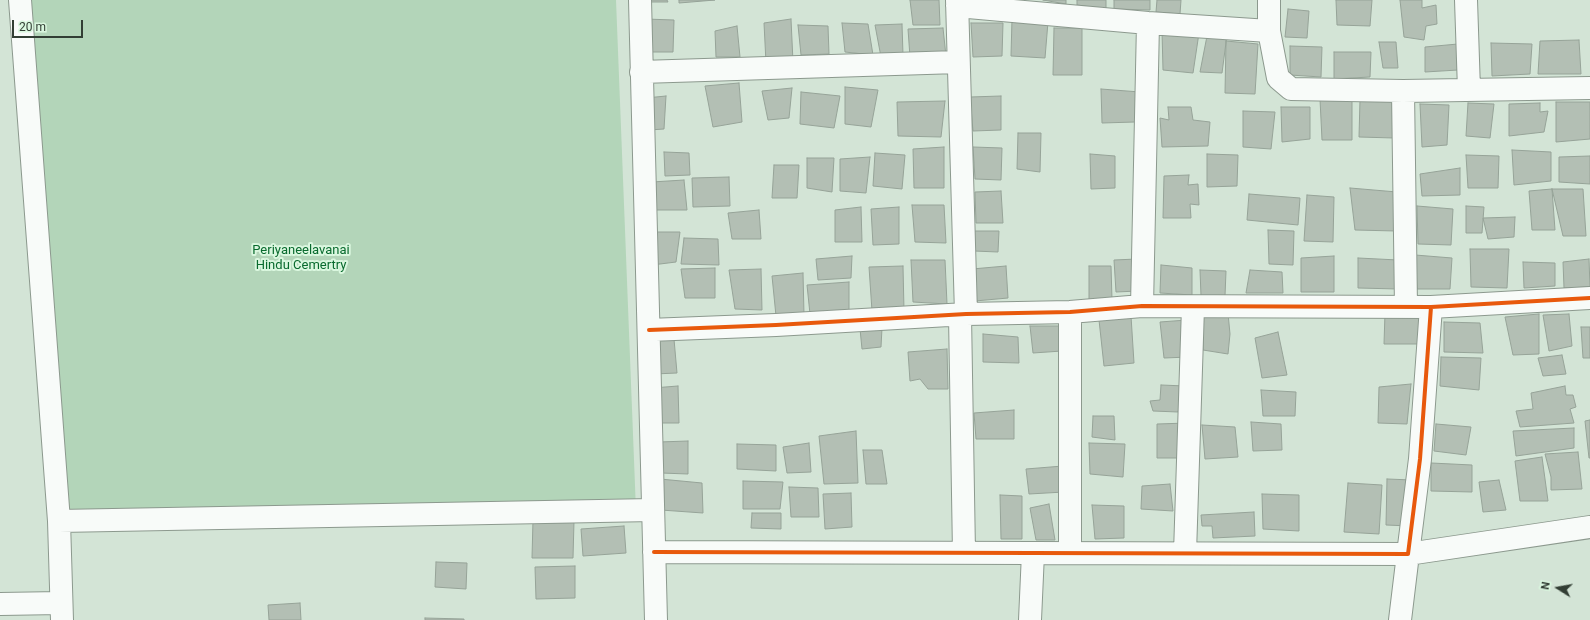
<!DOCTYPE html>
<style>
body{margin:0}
#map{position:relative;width:1590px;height:620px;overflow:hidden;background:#d3e4d6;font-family:Roboto,sans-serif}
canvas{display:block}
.north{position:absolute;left:1538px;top:568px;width:40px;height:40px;-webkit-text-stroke:3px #daf7df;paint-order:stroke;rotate:281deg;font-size:11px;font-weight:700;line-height:16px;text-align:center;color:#323e34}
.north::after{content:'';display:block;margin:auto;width:14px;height:18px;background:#323e34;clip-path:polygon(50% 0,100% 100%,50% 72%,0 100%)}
.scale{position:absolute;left:12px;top:20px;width:71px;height:18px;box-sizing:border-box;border:2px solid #323e34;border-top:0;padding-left:5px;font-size:12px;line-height:14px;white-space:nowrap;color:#323e34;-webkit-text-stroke:3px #daf7df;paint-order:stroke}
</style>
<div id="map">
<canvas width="1590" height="620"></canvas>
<div class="north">N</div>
<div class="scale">20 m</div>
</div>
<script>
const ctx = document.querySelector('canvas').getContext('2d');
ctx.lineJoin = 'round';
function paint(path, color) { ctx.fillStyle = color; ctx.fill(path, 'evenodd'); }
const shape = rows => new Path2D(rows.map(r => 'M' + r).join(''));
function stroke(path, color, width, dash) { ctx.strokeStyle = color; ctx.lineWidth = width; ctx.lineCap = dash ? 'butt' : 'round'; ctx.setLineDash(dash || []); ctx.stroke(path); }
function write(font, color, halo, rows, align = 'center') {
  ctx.font = font + ' Roboto,sans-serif'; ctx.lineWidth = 4; ctx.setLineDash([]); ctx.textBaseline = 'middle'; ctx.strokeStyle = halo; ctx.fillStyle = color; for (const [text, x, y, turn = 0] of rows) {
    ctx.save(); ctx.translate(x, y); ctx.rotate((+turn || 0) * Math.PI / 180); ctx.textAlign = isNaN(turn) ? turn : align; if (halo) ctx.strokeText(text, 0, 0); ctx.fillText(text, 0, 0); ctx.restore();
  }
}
const green = shape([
 [20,0,616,0,636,511,59,521]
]);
const building = shape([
 [644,0,667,0,668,2,644,2,644,0],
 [679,0,715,0,679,3,679,0],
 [910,0,939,0,940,25,913,25,910,0],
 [1043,0,1066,0,1066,4,1043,0],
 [1077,0,1106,0,1106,9,1077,5,1077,0],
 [1114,0,1150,0,1150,10,1114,9,1114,0],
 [1157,0,1181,0,1180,14,1156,12,1157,0],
 [1336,0,1372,0,1370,26,1337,25,1336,0],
 [1400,0,1422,0,1422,8,1436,5,1437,24,1426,26,1424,40,1404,37,1400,0],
 [1288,9,1309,11,1307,38,1285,37,1288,9],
 [645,19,674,20,673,52,646,52,645,19],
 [791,19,793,62,766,63,764,23,791,19],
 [1012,19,1048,22,1045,58,1011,56,1012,19],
 [842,23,868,24,873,55,845,52,842,23],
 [971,23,1003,23,1002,56,973,57,971,23],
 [902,24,903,55,881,57,875,25,902,24],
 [798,25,828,26,829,54,801,55,798,25],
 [737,26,740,57,716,57,715,31,737,26],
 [943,28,946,56,910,57,908,29,943,28],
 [1054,28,1082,28,1082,75,1053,75,1054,28],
 [1162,31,1199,33,1193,73,1163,70,1162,31],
 [1227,35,1222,73,1200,72,1207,36,1227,35],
 [1579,40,1581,74,1538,74,1540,41,1579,40],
 [1226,41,1258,44,1255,94,1225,93,1226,41],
 [1379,42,1396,42,1398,68,1383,68,1379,42],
 [1491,43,1532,44,1530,74,1492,76,1491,43],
 [1458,44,1458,70,1425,72,1425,47,1458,44],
 [1290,46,1322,47,1321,77,1290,75,1290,46],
 [1334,52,1371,52,1370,77,1334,79,1334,52],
 [739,83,742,122,713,127,705,86,739,83],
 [845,87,878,90,871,127,845,124,845,87],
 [792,88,789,118,768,120,762,91,792,88],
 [1101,89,1140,92,1135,122,1102,123,1101,89],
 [801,92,840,96,834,128,800,124,801,92],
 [666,96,664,129,649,130,646,98,666,96],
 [1001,96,1001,130,973,131,970,97,1001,96],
 [1320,99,1352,100,1352,140,1322,140,1320,99],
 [1360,100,1397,100,1394,138,1359,137,1360,100],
 [945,101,941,137,898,136,897,102,945,101],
 [1556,102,1590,102,1590,139,1556,142,1556,102],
 [1468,103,1494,104,1490,138,1466,136,1468,103],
 [1540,103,1540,112,1548,111,1544,132,1509,136,1509,104,1540,103],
 [1420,104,1449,105,1447,145,1422,147,1420,104],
 [1168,107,1191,107,1193,120,1210,122,1208,146,1162,147,1160,118,1169,120,1168,107],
 [1281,107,1310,107,1310,139,1282,142,1281,107],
 [1243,111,1275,112,1271,149,1243,147,1243,111],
 [1018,133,1041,133,1040,172,1017,169,1018,133],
 [944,147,944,188,914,188,913,149,944,147],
 [973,147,1002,148,1001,180,975,179,973,147],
 [1512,150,1551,152,1551,181,1514,185,1512,150],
 [664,152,689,153,690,175,665,176,664,152],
 [875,153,905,155,902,189,873,186,875,153],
 [1090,154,1115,156,1115,188,1091,189,1090,154],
 [1207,154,1238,155,1237,186,1207,187,1207,154],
 [1466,155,1499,156,1498,188,1468,188,1466,155],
 [1590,156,1590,184,1559,182,1559,157,1590,156],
 [870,157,866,193,840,191,840,159,870,157],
 [807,158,834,158,832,192,807,188,807,158],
 [774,165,799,165,797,198,772,198,774,165],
 [1460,168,1460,195,1422,196,1420,174,1460,168],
 [1189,175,1188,185,1198,184,1199,205,1190,204,1191,218,1163,218,1164,176,1189,175],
 [729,177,730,206,693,207,692,178,729,177],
 [684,180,687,210,654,210,652,182,684,180],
 [1350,188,1397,192,1396,231,1355,230,1350,188],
 [1552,189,1555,230,1532,230,1529,191,1552,189],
 [1552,189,1583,189,1586,236,1563,236,1552,189],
 [1001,191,1003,223,976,223,975,192,1001,191],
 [1249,194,1300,198,1298,225,1247,220,1249,194],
 [1307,195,1334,197,1333,242,1304,241,1307,195],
 [912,205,944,205,946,243,915,242,912,205],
 [1417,206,1453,209,1451,245,1418,244,1417,206],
 [1466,206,1484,207,1482,233,1466,233,1466,206],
 [861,207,862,242,835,242,835,210,861,207],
 [899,207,899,244,873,245,871,209,899,207],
 [759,210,761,239,732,239,728,213,759,210],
 [1515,217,1514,237,1488,239,1483,218,1515,217],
 [1268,230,1294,231,1293,265,1269,264,1268,230],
 [971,231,999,231,998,252,974,251,971,231],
 [650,232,680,232,676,262,652,265,650,232],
 [684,238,718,239,719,265,681,264,684,238],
 [1470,249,1509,249,1507,288,1471,287,1470,249],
 [1415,255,1452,258,1450,289,1417,289,1415,255],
 [852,256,851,278,818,280,816,259,852,256],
 [1334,256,1334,292,1301,292,1301,258,1334,256],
 [1358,258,1398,260,1398,289,1358,288,1358,258],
 [1137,259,1138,291,1116,292,1114,260,1137,259],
 [1589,259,1590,287,1564,288,1563,262,1589,259],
 [911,260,945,260,947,304,913,302,911,260],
 [1523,262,1555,263,1555,286,1524,288,1523,262],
 [1161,265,1192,268,1192,295,1160,293,1161,265],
 [903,266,904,311,872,311,869,267,903,266],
 [1006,266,1008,298,975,301,972,269,1006,266],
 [1089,266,1111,266,1112,300,1089,300,1089,266],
 [715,268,715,298,685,298,681,269,715,268],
 [761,269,762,310,735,309,729,270,761,269],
 [1200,270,1226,271,1225,296,1201,296,1200,270],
 [1250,270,1282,272,1283,293,1246,293,1250,270],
 [803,273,804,315,776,316,772,276,803,273],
 [849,282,849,312,810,314,807,285,849,282],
 [1228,313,1230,334,1228,354,1203,350,1203,317,1228,313],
 [1385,313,1422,313,1422,344,1384,344,1385,313],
 [1539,314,1539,354,1513,355,1505,317,1539,314],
 [1569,314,1572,346,1549,351,1543,315,1569,314],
 [1131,316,1134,363,1104,366,1099,320,1131,316],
 [1187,320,1189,357,1164,358,1160,322,1187,320],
 [1444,322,1480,323,1483,353,1444,352,1444,322],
 [1030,326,1061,326,1062,351,1033,353,1030,326],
 [1581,327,1590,327,1590,358,1583,358,1581,327],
 [882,328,881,347,862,349,860,329,882,328],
 [1278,332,1287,375,1262,378,1255,338,1278,332],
 [983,334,1018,337,1019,363,983,362,983,334],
 [674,339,677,373,654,374,653,340,674,339],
 [947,349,948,389,928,389,920,379,910,381,908,352,947,349],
 [1562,355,1566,374,1543,376,1538,358,1562,355],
 [1441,357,1481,358,1479,390,1440,386,1441,357],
 [1411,384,1407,424,1378,423,1379,387,1411,384],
 [1161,385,1185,386,1178,412,1153,411,1150,401,1160,400,1161,385],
 [678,386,679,423,657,423,653,388,678,386],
 [1565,386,1566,395,1573,395,1576,407,1570,409,1574,423,1520,427,1516,411,1533,409,1531,393,1565,386],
 [1261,390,1296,392,1295,416,1263,416,1261,390],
 [1014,410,1014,439,976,439,974,413,1014,410],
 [1093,416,1114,416,1115,440,1092,437,1093,416],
 [1590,420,1590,458,1589,458,1585,421,1590,420],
 [1251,422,1281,424,1282,450,1253,451,1251,422],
 [1187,423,1185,458,1157,458,1157,424,1187,423],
 [1436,424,1471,427,1466,455,1434,451,1436,424],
 [1202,425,1235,427,1238,457,1205,459,1202,425],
 [1574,428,1574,448,1516,456,1513,431,1574,428],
 [856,431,858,483,824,484,819,436,856,431],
 [688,441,688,474,661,473,659,442,688,441],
 [809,443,811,472,787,473,783,447,809,443],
 [1089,443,1125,444,1123,477,1090,474,1089,443],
 [737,444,776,445,776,471,737,469,737,444],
 [863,450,882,450,887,484,866,484,863,450],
 [1578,452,1582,489,1551,490,1551,477,1545,454,1578,452],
 [1542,457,1548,501,1520,501,1515,461,1542,457],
 [1431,463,1472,465,1472,492,1431,491,1431,463],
 [1063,466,1064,492,1029,494,1026,469,1063,466],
 [660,479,702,483,703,513,661,510,660,479],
 [1387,479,1412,480,1410,526,1386,525,1387,479],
 [1499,480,1506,510,1483,512,1479,482,1499,480],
 [743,481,783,482,780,509,743,509,743,481],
 [1348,483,1382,485,1379,534,1344,532,1348,483],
 [1170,484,1173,511,1141,509,1142,486,1170,484],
 [789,487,818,488,819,517,791,517,789,487],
 [851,493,852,527,825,529,823,494,851,493],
 [1262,494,1299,495,1299,531,1263,529,1262,494],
 [1000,495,1022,496,1022,539,1001,539,1000,495],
 [1049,504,1055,540,1036,540,1030,508,1049,504],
 [1092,505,1124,506,1124,538,1095,539,1092,505],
 [1254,512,1255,536,1213,538,1212,526,1202,526,1201,515,1254,512],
 [752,513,781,513,781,529,751,528,752,513],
 [533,520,574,521,573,558,532,558,533,520],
 [624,526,626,553,583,556,581,529,624,526],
 [436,562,467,563,466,589,435,587,436,562],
 [575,566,575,598,536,599,535,567,575,566],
 [300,603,301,620,269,620,268,605,300,603],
 [425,618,464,619,464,620,425,620,425,618]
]);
const minor = shape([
 [20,0,59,521,62,620],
 [640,0,656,620],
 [957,0,966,314],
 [1269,0,1269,31],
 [1466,0,1469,90],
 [957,6,1148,23,1269,31,1278,78,1291,89,1403,91,1590,88],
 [641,72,958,62],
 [1403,91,1406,307],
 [1142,306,1148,23],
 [1070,312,1070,552],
 [960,315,964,553],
 [649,330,776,325,966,314,1070,312,1142,306,1431,307,1590,298],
 [59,521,653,510],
 [654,552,1408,554,1420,459,1431,307],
 [1185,553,1193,307],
 [0,604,60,603],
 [1030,620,1033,553],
 [1400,620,1408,554,1590,527]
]);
const cycleway = shape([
 [649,330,776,325,966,314,1070,312,1142,306,1431,307,1590,298],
 [654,552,1408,554,1420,459,1431,307]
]);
const parkNames = [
 ["Periyaneelavanai",301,251],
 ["Hindu Cemertry",301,266]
];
paint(green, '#b3d5b9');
paint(building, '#b3bfb4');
stroke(building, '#96a398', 1);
stroke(minor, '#8c998e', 24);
stroke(minor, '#f8fbf9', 22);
stroke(cycleway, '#e8590c', 4);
write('13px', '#096a2e', '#daf7df', parkNames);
</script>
